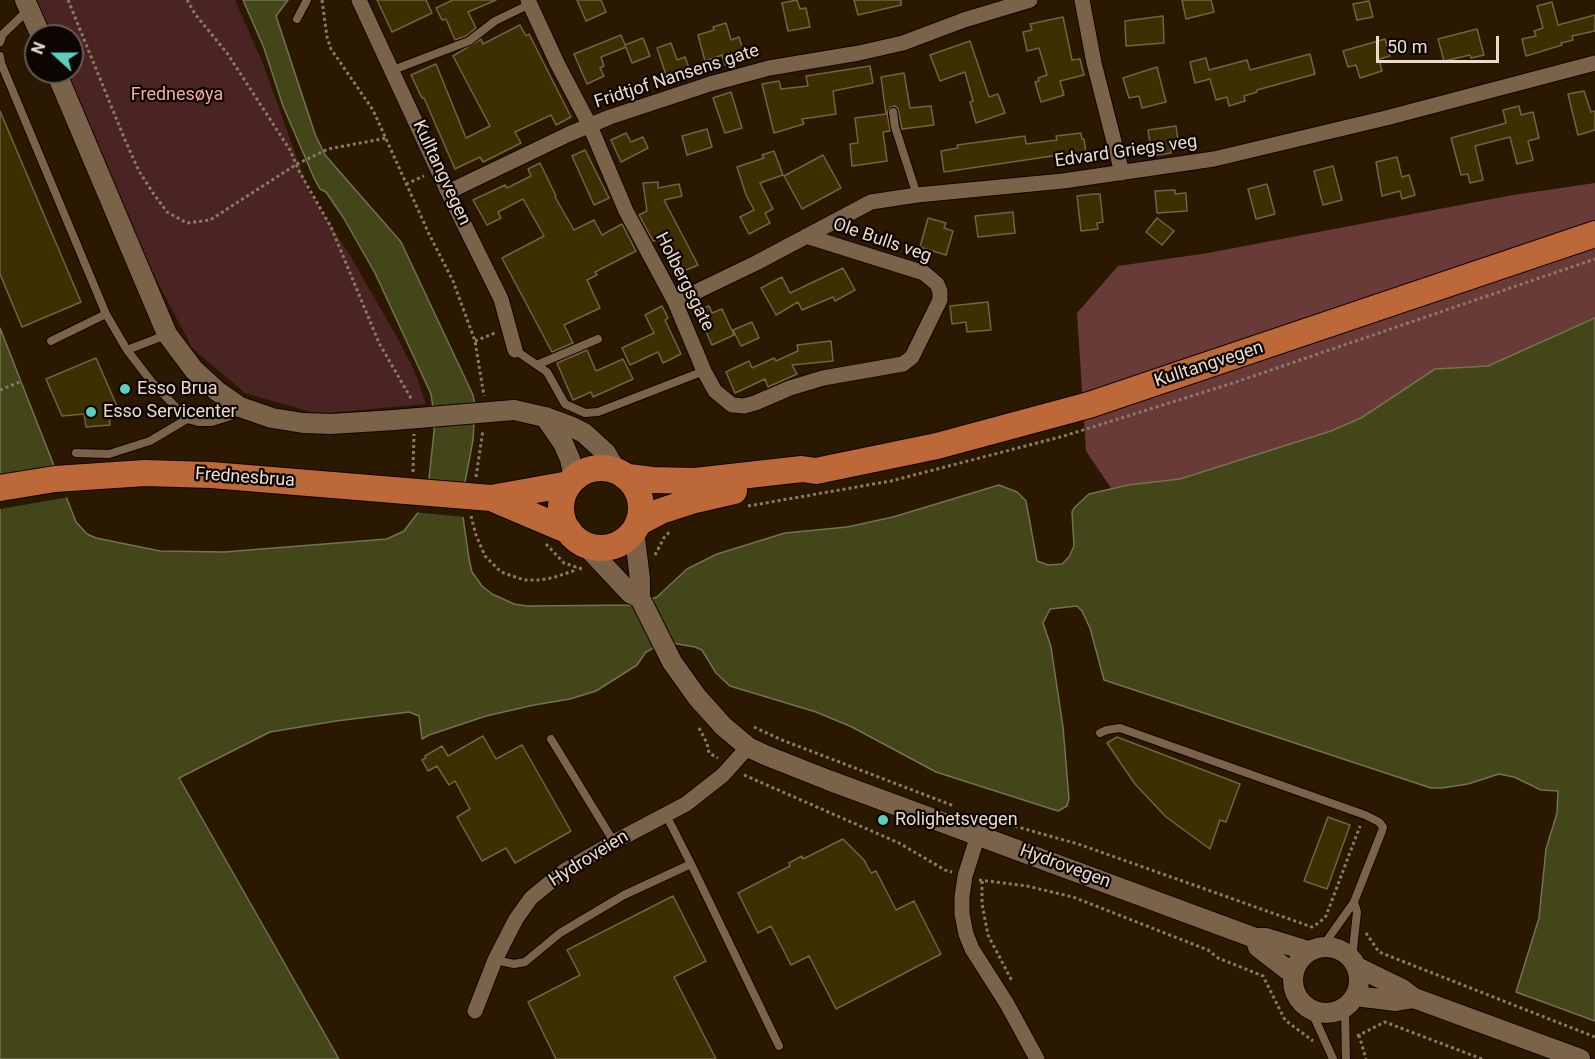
<!DOCTYPE html>
<meta charset="utf-8">
<style>
body{margin:0}
#map{position:relative;width:1595px;height:1059px;overflow:hidden;background:#2b1801;font-family:Roboto,sans-serif}
canvas{display:block}
.north{position:absolute;left:24px;top:24px;width:60px;height:60px;box-sizing:border-box;background:#0d0501;border:2px solid #655b53;border-radius:50%;rotate:291deg;font-size:16px;font-weight:700;line-height:24px;text-align:center;color:#e9dccd}
.north::after{content:'';display:block;margin:auto;width:21px;height:27px;background:#5bcebc;clip-path:polygon(50% 0,100% 100%,50% 72%,0 100%)}
.scale{position:absolute;left:1376px;top:36px;width:123px;height:27px;box-sizing:border-box;border:3px solid #e9dccd;border-top:0;padding-left:8px;font-size:18px;line-height:21px;white-space:nowrap;color:#e9dccd;-webkit-text-stroke:4px #0d0501;paint-order:stroke}
</style>
<div id="map">
<canvas width="1595" height="1059"></canvas>
<div class="north">N</div>
<div class="scale">50 m</div>
</div>
<script>
const ctx = document.querySelector('canvas').getContext('2d');
ctx.lineJoin = 'round';
function paint(path, color) { ctx.fillStyle = color; ctx.fill(path, 'evenodd'); }
const shape = rows => new Path2D(rows.map(r => 'M' + r).join(''));
function stroke(path, color, width, dash) { ctx.strokeStyle = color; ctx.lineWidth = width; ctx.lineCap = dash ? 'butt' : 'round'; ctx.setLineDash(dash || []); ctx.stroke(path); }
function write(font, color, halo, rows, align = 'center') {
  ctx.font = font + ' Roboto,sans-serif'; ctx.lineWidth = 4.5; ctx.setLineDash([]); ctx.textBaseline = 'middle'; ctx.strokeStyle = halo; ctx.fillStyle = color; for (const [text, x, y, turn = 0] of rows) {
    ctx.save(); ctx.translate(x, y); ctx.rotate((+turn || 0) * Math.PI / 180); ctx.textAlign = isNaN(turn) ? turn : align; if (halo) ctx.strokeText(text, 0, 0); ctx.fillText(text, 0, 0); ctx.restore();
  }
}
const green = shape([
 [36,0,235,0,263,64,309,191,351,257,397,337,414,370,426,404,318,414,245,393,192,348,153,273,67,72,72,72,72,36,51,36]
]);
const forest = shape([
 [1595,183,1595,318,1488,366,1435,369,1361,418,1331,431,1180,479,1111,488,1086,451,1077,313,1118,266,1208,253,1513,195]
]);
const water = shape([
 [243,0,288,0,276,16,315,134,325,155,401,242,473,395,475,406,473,440,461,503,469,559,472,572,482,586,492,594,514,604,527,606,636,605,657,597,687,569,717,554,785,533,847,527,893,517,999,485,1017,492,1026,501,1037,561,1048,565,1062,564,1069,557,1074,546,1072,512,1074,508,1089,494,1128,485,1180,479,1331,431,1361,418,1435,369,1488,366,1595,318,1595,1021,1516,992,1539,918,1546,849,1557,813,1558,791,1541,790,1514,777,1499,774,1468,784,1442,788,1431,788,1104,680,1090,628,1082,611,1077,606,1050,609,1043,623,1051,647,1063,727,1069,799,1067,806,1058,811,936,772,852,727,816,712,730,686,716,673,702,650,695,647,672,643,659,645,646,652,637,665,596,691,570,699,534,705,486,716,429,735,422,739,419,716,409,712,336,721,270,732,179,778,339,1059,0,1059,0,328,76,522,87,534,96,538,160,551,224,552,387,539,404,531,420,510,428,488,435,422,431,394,375,273,343,217,326,192,320,189,314,178,283,106,264,48,243,0]
]);
const pier = shape([
 [57,466,69,497,0,509,0,476],
 [425,487,464,503,465,517,414,512]
]);
const building = shape([
 [377,0,426,0,432,13,392,32,377,0],
 [453,0,496,0,468,12,476,28,466,36,455,40,446,19,442,20,436,8,453,0],
 [577,0,601,0,606,12,586,21,577,0],
 [797,0,800,9,806,8,810,27,788,31,782,3,797,0],
 [854,0,901,0,901,5,858,15,854,0],
 [1182,0,1211,0,1214,12,1186,19,1182,0],
 [1369,1,1373,17,1357,20,1353,4,1369,1],
 [1552,2,1558,25,1595,15,1595,31,1572,36,1573,40,1561,43,1562,45,1526,56,1522,39,1536,36,1534,31,1543,28,1537,6,1552,2],
 [1163,16,1164,43,1126,46,1125,21,1163,16],
 [1063,17,1072,60,1080,59,1084,75,1060,81,1064,95,1041,102,1035,82,1039,81,1038,78,1047,75,1039,48,1027,51,1023,32,1032,30,1030,24,1063,17],
 [726,23,731,40,739,37,746,59,725,65,722,55,705,61,698,35,714,30,713,27,726,23],
 [520,25,526,36,529,34,571,117,556,125,551,115,515,132,521,143,483,162,480,157,455,169,424,98,422,98,411,75,436,64,466,138,490,126,453,56,481,39,483,44,520,25],
 [1477,29,1484,55,1471,58,1470,55,1444,61,1438,39,1477,29],
 [621,35,626,47,601,57,604,66,600,68,604,76,587,84,574,54,621,35],
 [643,38,650,56,632,63,625,45,643,38],
 [1385,39,1390,56,1379,59,1382,71,1360,78,1356,65,1348,67,1343,51,1385,39],
 [970,41,989,97,998,94,1005,113,976,123,970,102,973,101,965,72,940,81,930,55,970,41],
 [671,43,677,60,685,57,692,76,669,84,657,48,671,43],
 [1310,54,1315,74,1257,90,1257,92,1244,96,1245,101,1229,106,1227,97,1216,100,1210,79,1195,83,1190,62,1206,58,1209,70,1247,60,1250,70,1310,54],
 [870,66,873,83,833,91,836,114,802,119,804,124,774,133,762,84,779,81,781,89,808,86,806,76,870,66],
 [1157,67,1166,102,1142,108,1139,96,1129,98,1123,78,1157,67],
 [904,73,910,108,931,106,934,125,902,129,898,109,895,106,890,107,887,113,890,131,883,132,887,161,852,166,850,144,858,143,855,118,886,114,881,77,904,73],
 [1584,91,1591,112,1595,111,1595,130,1578,135,1568,94,1584,91],
 [731,92,742,128,725,133,713,98,731,92],
 [1519,106,1521,115,1533,112,1539,138,1528,141,1533,160,1517,164,1510,137,1475,146,1483,180,1470,183,1468,174,1461,175,1451,138,1506,123,1503,110,1519,106],
 [0,111,81,302,22,327,0,274,0,111],
 [1176,126,1179,147,1171,149,1171,153,1152,156,1148,130,1176,126],
 [707,129,712,147,687,155,682,136,707,129],
 [626,133,631,142,643,137,648,148,621,162,611,140,626,133],
 [1081,133,1082,139,1084,139,1086,153,1059,157,1059,155,944,172,941,151,958,148,957,145,1025,136,1026,144,1057,140,1056,136,1081,133],
 [585,150,609,198,594,205,572,156,585,150],
 [774,151,783,175,760,183,773,209,765,213,770,223,749,234,740,217,754,210,746,195,737,167,764,158,762,155,774,151],
 [823,155,841,188,802,209,784,176,823,155],
 [1397,157,1402,177,1409,175,1415,195,1402,199,1400,191,1382,196,1376,162,1397,157],
 [540,163,556,196,555,197,574,230,594,220,602,235,622,224,636,251,595,272,597,275,587,280,600,308,564,325,573,343,552,352,502,258,544,236,523,199,498,212,501,218,487,225,473,200,505,185,507,188,531,176,528,169,540,163],
 [1333,166,1342,200,1323,205,1314,171,1333,166],
 [658,182,658,188,679,184,682,196,664,200,698,265,679,273,663,239,653,241,639,215,647,211,643,183,658,182],
 [1267,184,1275,214,1256,219,1248,189,1267,184],
 [1175,190,1175,194,1186,193,1187,211,1157,213,1155,191,1175,190],
 [1094,194,1100,194,1103,222,1097,223,1098,229,1081,231,1077,196,1094,194],
 [1013,212,1015,233,978,237,975,216,1013,212],
 [928,218,946,223,944,228,953,231,946,255,920,247,928,218],
 [1157,218,1174,231,1162,245,1146,232,1157,218],
 [843,268,855,290,835,301,833,297,802,310,798,302,776,315,761,288,782,277,790,293,843,268],
 [988,302,991,330,967,332,966,322,952,324,950,306,988,302],
 [662,306,668,318,665,320,681,354,663,363,658,352,630,365,622,348,654,333,645,315,662,306],
 [709,306,712,313,722,309,734,335,712,345,697,311,709,306],
 [752,322,759,338,741,346,733,330,752,322],
 [831,341,833,361,792,365,797,374,768,387,765,379,735,393,726,372,749,361,752,368,774,358,776,361,798,351,797,345,831,341],
 [587,350,596,371,623,359,633,379,593,397,591,392,573,400,557,363,587,350],
 [96,358,119,411,109,412,110,425,86,427,84,414,62,416,46,379,96,358],
 [483,736,496,759,522,745,571,831,515,863,506,848,482,861,457,817,470,809,455,781,449,785,437,766,428,771,422,760,426,758,425,756,442,746,448,756,483,736],
 [1117,737,1240,784,1226,822,1220,820,1210,849,1166,817,1135,784,1107,743,1117,737],
 [1328,817,1350,825,1327,889,1304,881,1328,817],
 [843,839,864,860,871,873,876,871,896,910,914,901,941,954,836,1009,809,956,791,965,771,926,758,933,738,893,790,866,789,863,802,856,803,859,843,839],
 [673,896,706,961,674,977,716,1059,556,1059,528,1002,580,975,567,950,673,896]
]);
const path = shape([
 [68,0,125,140,139,171,153,193,167,212,187,223,210,220,297,164,328,149,387,138],
 [187,0,195,14,227,53,290,150,299,171,331,227,379,343,412,400],
 [322,0,327,37,331,49,373,110,429,234,453,281,475,341,484,396],
 [406,184,424,176],
 [475,341,495,333],
 [0,390,22,381],
 [413,472,414,434],
 [476,477,483,430],
 [748,506,891,481,1064,436,1236,382,1595,259],
 [471,516,476,535,485,556,501,572,524,580,539,580,552,578,573,571,576,567],
 [546,544,564,563,582,569],
 [655,555,665,536,671,531],
 [754,727,782,740,954,806],
 [699,728,707,743,709,753,718,758],
 [744,775,899,843,945,870,952,872],
 [986,818,1078,844,1312,927,1320,922,1326,916,1360,826],
 [979,880,1027,886,1073,897,1208,950,1218,958,1263,976,1285,1020,1313,1041],
 [982,881,982,904,988,935,1012,981],
 [1366,933,1379,952,1595,1037],
 [1359,1035,1366,1059],
 [1357,1036,1385,1022,1482,1059]
]);
const service = shape([
 [297,19,307,0],
 [0,42,3,34,28,10],
 [0,56,1,63,106,314,127,350,151,381,187,419,198,422,212,422,231,416,239,408],
 [393,70,469,41,495,21,530,4],
 [893,112,895,127,917,195],
 [51,341,106,314],
 [127,350,166,335],
 [515,350,547,372,565,404,585,413,598,412,704,371],
 [539,364,598,339],
 [76,453,109,454,150,441,187,419],
 [1100,733,1107,730,1120,728,1365,815,1379,822,1383,827,1382,831,1354,902,1323,946],
 [551,739,614,842],
 [666,815,691,864,779,1046],
 [1352,958,1357,912,1354,902],
 [495,960,514,964,525,962,560,933,624,895,691,864],
 [1345,1008,1346,1059],
 [1311,1010,1333,1059]
]);
const minor = shape([
 [359,0,448,192,501,299,515,350],
 [528,0,557,63,590,126,626,211,675,302,704,371,715,391,732,405,744,406,755,403,790,388,823,378,903,364,912,357,940,300,940,291,937,284,924,273,806,236],
 [1082,0,1094,63,1122,173],
 [448,192,569,134,610,117,710,84,769,68,859,53,903,43,964,20,1030,0],
 [675,302,756,263,871,202,917,195,1063,181,1214,159,1386,118,1595,63],
 [978,835,965,876,962,897,962,914,966,934,972,949,1007,1004,1037,1059],
 [475,1011,495,960,516,919,531,898,564,871,614,842,686,804,723,775,748,747]
]);
const tertiary = shape([
 [25,0,41,36],
 [56,72,167,334,194,370,217,391,240,407,272,418,303,423,331,424,394,420],
 [514,410,545,417,572,427,584,433,606,453,616,470],
 [545,417,563,443,570,459,574,478],
 [634,530,640,579,640,598],
 [584,544,630,593,640,598],
 [640,598,672,662,697,697,723,726,748,747,765,755,828,780,1255,938,1266,938,1308,951],
 [1255,938,1258,947,1293,974],
 '1293 980a33 33 0 1 1 66 0a33 33 0 1 1-66 0Z',
 [1357,967,1402,989,1414,998,1580,1059],
 [1355,996,1396,1001,1414,998]
]);
const trunk = shape([
 '561 508a40 40 0 1 1 80 0a40 40 0 1 1-80 0Z',
 [628,477,653,480,695,481,802,469,816,471,937,446,1089,405,1595,234],
 [491,498,569,531],
 [491,498,569,484],
 [638,523,661,511,695,500,734,491]
]);
const tertiaryBridge = shape([
 [394,420,514,410]
]);
const trunkBridge = shape([
 [0,488,55,479,145,473,211,475,491,498]
]);
const markers = [
 [125,389,6,"#5bcebc"],
 [91,412,6,"#5bcebc"],
 [883,820,6,"#5bcebc"]
];
const streetNames = [
 ["Fridtjof Nansens gate",677,77,-18],
 ["Edvard Griegs veg",1126,152,-8],
 ["Kulltangvegen",441,173,65],
 ["Ole Bulls veg",882,241,19],
 ["Holbergsgate",684,282,63],
 ["Kulltangvegen",1209,365,-18],
 ["Frednesbrua",245,478,4],
 ["Hydroveien",589,859,-32],
 ["Hydrovegen",1065,867,20]
];
const parkNames = [
 ["Frednesøya",177,95]
];
const poiNames = [
 ["Esso Brua",137,389],
 ["Esso Servicenter",103,412],
 ["Rolighetsvegen",895,820]
];
paint(green, '#492422');
paint(forest, '#693b38');
paint(water, '#424619');
stroke(water, '#74734f', 1.5);
paint(pier, '#2b1801');
paint(building, '#3d2f00');
stroke(building, '#6f6545', 1.5);
stroke(service, '#120300', 10);
stroke(minor, '#120300', 17);
stroke(tertiary, '#120300', 22);
stroke(trunk, '#120300', 28);
stroke(path, '#897966', 3, [3, 3]);
stroke(service, '#7a6349', 8);
stroke(minor, '#7a6349', 15);
stroke(tertiary, '#7a6349', 20);
stroke(trunk, '#bc6838', 26);
stroke(tertiaryBridge, '#120300', 22, []);
stroke(trunkBridge, '#120300', 28, []);
stroke(tertiaryBridge, '#7a6349', 20);
stroke(trunkBridge, '#bc6838', 26);
for (const [x, y, r, color] of markers) { const dot = new Path2D(); dot.arc(x, y, r, 0, 2 * Math.PI); ctx.fillStyle = color; ctx.fill(dot); stroke(dot, '#0d0501', 2); }
write('18px', '#e9dccd', '#0d0501', streetNames);
write('18px', '#f7a7a1', '#0d0501', parkNames);
write('18px', '#e9dccd', '#0d0501', poiNames, 'left');
</script>
